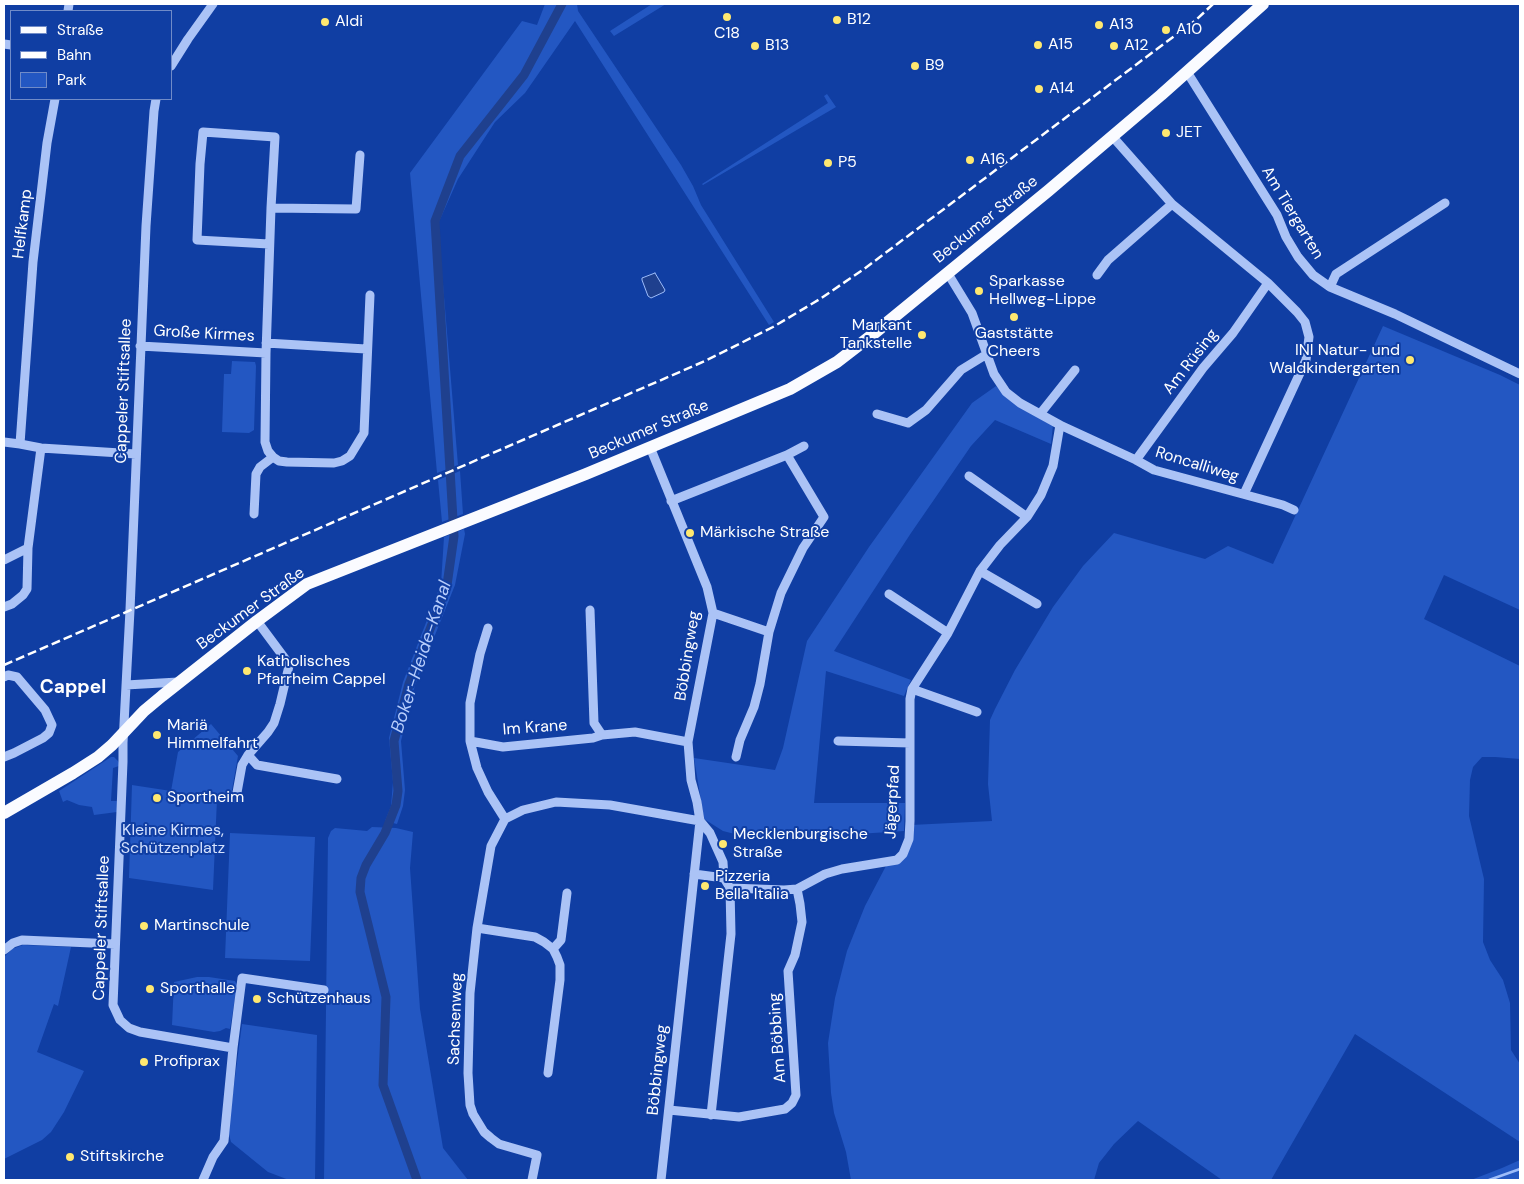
<!DOCTYPE html>
<meta charset="utf-8">
<style>
body{margin:0}
#map{position:relative;width:1524px;height:1184px;overflow:hidden;background:#103ea3;font-family:"DM Sans",sans-serif}
canvas{display:block}
.frame{position:absolute;inset:0;border:5px solid #fff;pointer-events:none}
.legend{position:absolute;left:10px;top:10px;width:162px;height:90px;box-sizing:border-box;background:#103ea3;border:1px solid #708bc8;margin:0;padding:6px 9px;list-style:none;font-size:15px;color:#fff}
.legend li{display:flex;align-items:center;gap:10px;height:25px}
.legend b{width:25px;border:1px solid #708bc8}
</style>
<div id="map">
<canvas width="1524" height="1184"></canvas>
<div class="frame"></div>
<ul class="legend">
<li><b style="height:6px;background:#fafbff"></b>Straße</li>
<li><b style="height:6px;background:#fff"></b>Bahn</li>
<li><b style="height:14px;background:#2357c2"></b>Park</li>
</ul>
</div>
<script>
const ctx = document.querySelector('canvas').getContext('2d');
ctx.lineJoin = 'round';
function paint(path, color) { ctx.fillStyle = color; ctx.fill(path, 'evenodd'); }
const shape = rows => new Path2D(rows.map(r => 'M' + r).join(''));
function stroke(path, color, width, dash) { ctx.strokeStyle = color; ctx.lineWidth = width; ctx.lineCap = dash ? 'butt' : 'round'; ctx.setLineDash(dash || []); ctx.stroke(path); }
function write(font, color, halo, rows, align = 'center') {
  ctx.font = font + ' "DM Sans",sans-serif'; ctx.lineWidth = 4; ctx.setLineDash([]); ctx.textBaseline = 'middle'; ctx.strokeStyle = halo; ctx.fillStyle = color; for (const [text, x, y, turn = 0] of rows) {
    ctx.save(); ctx.translate(x, y); ctx.rotate((+turn || 0) * Math.PI / 180); ctx.textAlign = isNaN(turn) ? turn : align; if (halo) ctx.strokeText(text, 0, 0); ctx.fillText(text, 0, 0); ctx.restore();
  }
}
const green = shape([
 [545,4,577,4,578,11,681,165,693,186,701,205,774,322,769,325,575,21,525,93,495,122,458,179,438,224,458,465,437,473,410,173,522,21,537,25],
 [652,4,666,4,614,36,610,31],
 [827,94,836,107,703,185,702,184,828,103,824,96],
 [1383,326,1500,375,1520,385,1520,610,1444,575,1424,619,1520,666,1520,759,1495,757,1482,757,1473,767,1470,780,1469,816,1484,879,1483,942,1490,960,1503,980,1510,1003,1511,1050,1520,1064,1520,1142,1355,1034,1271,1180,1222,1180,1138,1121,1114,1144,1099,1163,1094,1180,851,1180,846,1152,834,1113,831,1093,828,1043,835,998,847,951,865,906,887,864,904,854,911,825,992,821,988,784,990,720,995,709,1015,670,1053,607,1083,566,1114,533,1205,559,1228,546,1273,564],
 [232,361,255,362,256,366,254,430,249,433,222,432,224,374,231,374],
 [996,386,1017,405,1053,425,1051,444,995,420,971,446,911,533,834,651,911,680,904,696,826,671,814,803,905,803,904,831,796,838,754,839,723,831,704,819,694,758,775,770,783,748,807,641,869,547,972,403],
 [460,471,463,514,442,522,438,480],
 [464,529,465,534,455,585,415,685,401,741,405,790,403,806,397,824,385,821,391,806,393,782,389,738,403,682,441,584,444,537],
 [211,724,238,756,230,801,217,799,213,890,129,878,132,785,171,791,178,752],
 [111,757,114,757,119,762,119,766,113,768,111,801,118,801,117,812,94,815,92,807,79,805,67,800,63,802,59,791],
 [372,827,396,828,413,832,410,868,420,1009,443,1148,468,1180,324,1180,328,838,331,831,335,828,367,831],
 [230,833,315,837,310,961,225,958],
 [23,945,71,947,58,1006,54,1004,37,1052,84,1071,64,1112,51,1132,42,1140,4,1159,4,957,12,949],
 [197,977,209,977,235,981,237,985,230,1029,226,1028,220,1031,214,1032,172,1025,174,982],
 [242,1024,317,1035,315,1180,289,1180,268,1172,231,1142,228,1131],
 [1520,1160,1520,1180,1471,1180,1502,1168]
]);
const water = shape([
 [655,273,665,290,664,292,651,298,648,296,642,280,642,278,655,273]
]);
const stream = shape([
 [1489,1180,1520,1169]
]);
const canal = shape([
 [417,1180,383,1085,386,997,360,892,361,878,366,865,385,833,396,805,398,791,394,741,409,684,447,585,454,536,435,221,460,156,524,75,562,4]
]);
const minor = shape([
 [68,11,69,4],
 [4,44,11,45],
 [171,66,188,39,213,4],
 [1187,72,1277,215,1286,237,1298,257,1313,275,1330,287,1395,314,1520,374],
 [156,99,154,111,146,226,130,610,123,743,123,762,113,1005,120,1020,129,1028,140,1032,233,1048,242,978,324,990],
 [1112,136,1172,204,1268,283,1233,333,1203,368,1136,460],
 [271,208,356,209,360,155],
 [947,272,972,313,994,374,1006,392,1020,403,1060,425,1136,460,1154,470,1283,505,1294,510],
 [1097,275,1108,260,1172,204],
 [1330,287,1336,274,1445,203],
 [266,343,366,349],
 [140,346,266,353,265,442,268,451,273,457,279,461,287,462,334,463,342,461,350,456,364,433,370,295],
 [266,353,271,208,275,137,203,132,200,164,197,240,269,244],
 [877,414,908,423,926,410,961,370,987,354],
 [1040,414,1075,370],
 [4,442,20,444,41,448,136,454],
 [20,444,33,262,47,143,55,99],
 [650,447,707,587,713,613,688,742,691,780,697,802,700,821,661,1180],
 [787,455,804,446],
 [969,476,1027,517],
 [1244,494,1306,360,1309,337,1305,322,1297,312,1268,283],
 [671,501,787,455,824,517,803,548,781,593,769,632,713,613],
 [254,514,256,474,260,467,273,457],
 [4,560,28,548],
 [980,571,1037,604],
 [889,594,948,633],
 [4,607,12,604,23,595,27,589,28,548,41,448],
 [590,610,594,723,602,735,635,732,688,742],
 [257,621,286,660,289,666,280,704,274,723,268,732,248,755,257,765,337,779],
 [488,628,480,654,470,703,470,741,477,768,488,792,505,819],
 [4,677,8,675,17,677,45,710,52,725,49,733,43,738,14,753,4,757],
 [126,685,178,682],
 [912,689,977,712],
 [470,741,503,747,593,738,602,735],
 [838,741,910,743],
 [736,757,740,740,754,707,760,684,769,632],
 [236,798,242,765,248,755],
 [700,821,710,833,723,862,724,878,730,888,784,890,797,889,825,874,842,869,897,860,903,854,909,839,910,821,910,699,912,689,948,633,980,571,1000,545,1027,517,1041,495,1053,466,1060,425],
 [694,874,724,878],
 [477,928,535,937,544,942,553,949,557,957,560,965,560,980,548,1073],
 [553,949,561,940,567,893],
 [4,950,13,943,22,940,115,944],
 [669,1110,739,1117,785,1109,792,1103,796,1095,788,971,795,955,802,922,800,904,797,889],
 [711,1115,731,934,730,888],
 [203,1180,213,1157,224,1141,233,1048],
 [532,1180,537,1155,499,1144,491,1138,484,1132,473,1114,470,1105,468,1073,470,993,477,928,491,846,505,819,523,810,556,802,610,805,700,821]
]);
const major = shape([
 [4,813,73,773,98,757,112,745,144,711,162,696,257,621,307,584,586,474,790,389,837,362,872,335,1048,191,1161,95,1263,4]
]);
const rail = shape([
 [4,665,705,361,773,327,820,299,864,269,1157,49,1196,20,1213,4]
]);
const markers = [
 [727,17,5,"#ffe870"],
 [837,20,5,"#ffe870"],
 [325,22,5,"#ffe870"],
 [1099,25,5,"#ffe870"],
 [1166,30,5,"#ffe870"],
 [1038,45,5,"#ffe870"],
 [755,46,5,"#ffe870"],
 [1114,46,5,"#ffe870"],
 [915,66,5,"#ffe870"],
 [1039,89,5,"#ffe870"],
 [1166,133,5,"#ffe870"],
 [970,160,5,"#ffe870"],
 [828,163,5,"#ffe870"],
 [979,291,5,"#ffe870"],
 [1014,317,5,"#ffe870"],
 [922,335,5,"#ffe870"],
 [1410,360,5,"#ffe870"],
 [690,533,5,"#ffe870"],
 [247,671,5,"#ffe870"],
 [157,735,5,"#ffe870"],
 [157,798,5,"#ffe870"],
 [723,844,5,"#ffe870"],
 [705,886,5,"#ffe870"],
 [144,926,5,"#ffe870"],
 [150,989,5,"#ffe870"],
 [257,999,5,"#ffe870"],
 [144,1062,5,"#ffe870"],
 [70,1157,5,"#ffe870"]
];
const poiNames = [
 ["B12",847,20],
 ["Aldi",335,22],
 ["A13",1109,25],
 ["A10",1176,30],
 ["C18",727,34,"center"],
 ["A15",1048,45],
 ["B13",765,46],
 ["A12",1124,46],
 ["B9",925,66],
 ["A14",1049,89],
 ["JET",1176,133],
 ["A16",980,160],
 ["P5",838,163],
 ["Sparkasse",989,282],
 ["Hellweg-Lippe",989,300],
 ["Markant",912,326,"right"],
 ["Tankstelle",912,344,"right"],
 ["Gaststätte",1014,334,"center"],
 ["Cheers",1014,352,"center"],
 ["INI Natur- und",1400,351,"right"],
 ["Waldkindergarten",1400,369,"right"],
 ["Märkische Straße",700,533],
 ["Katholisches",257,662],
 ["Pfarrheim Cappel",257,680],
 ["Mariä",167,726],
 ["Himmelfahrt",167,744],
 ["Sportheim",167,798],
 ["Mecklenburgische",733,835],
 ["Straße",733,853],
 ["Pizzeria",715,877],
 ["Bella Italia",715,895],
 ["Martinschule",154,926],
 ["Sporthalle",160,989],
 ["Schützenhaus",267,999],
 ["Profiprax",154,1062],
 ["Stiftskirche",80,1157]
];
const streetNames = [
 ["Am Tiergarten",1292,213,59],
 ["Beckumer Straße",986,220,-39],
 ["Helfkamp",23,224,-83],
 ["Große Kirmes",204,334,3],
 ["Am Rüsing",1191,362,-52],
 ["Cappeler Stiftsallee",124,391,-88],
 ["Beckumer Straße",649,430,-23],
 ["Roncalliweg",1197,465,17],
 ["Beckumer Straße",251,609,-36],
 ["Böbbingweg",688,656,-81],
 ["Im Krane",535,728,-4],
 ["Jägerpfad",893,802,-87],
 ["Cappeler Stiftsallee",102,928,-88],
 ["Sachsenweg",456,1019,-88],
 ["Am Böbbing",778,1038,-94],
 ["Böbbingweg",658,1070,-84]
];
const parkNames = [
 ["Kleine Kirmes,",173,831],
 ["Schützenplatz",173,849]
];
const waterNames = [
 ["Boker-Heide-Kanal",422,657,-72]
];
const quarterNames = [
 ["Cappel",73,688]
];
paint(green, '#2357c2');
paint(water, '#1f408e');
stroke(water, '#9dbcf9', 1);
stroke(stream, '#9dbcf9', 2.5);
stroke(canal, '#1f408e', 9);
stroke(minor, '#abc3f6', 9);
stroke(major, '#fafbff', 12);
stroke(rail, '#fff', 2.5, [9, 4]);
for (const [x, y, r, color] of markers) { const dot = new Path2D(); dot.arc(x, y, r, 0, 2 * Math.PI); ctx.fillStyle = color; ctx.fill(dot); stroke(dot, '#103ea3', 2); }
write('16px', '#fff', '#103ea3', poiNames, 'left');
write('16px', '#fff', '#103ea3', streetNames);
write('16px', '#d5e2fe', '#103ea3', parkNames);
write('italic 18px', '#b8cefc', '#103ea3', waterNames);
write('bold 19px', '#fff', '#103ea3', quarterNames);
</script>
